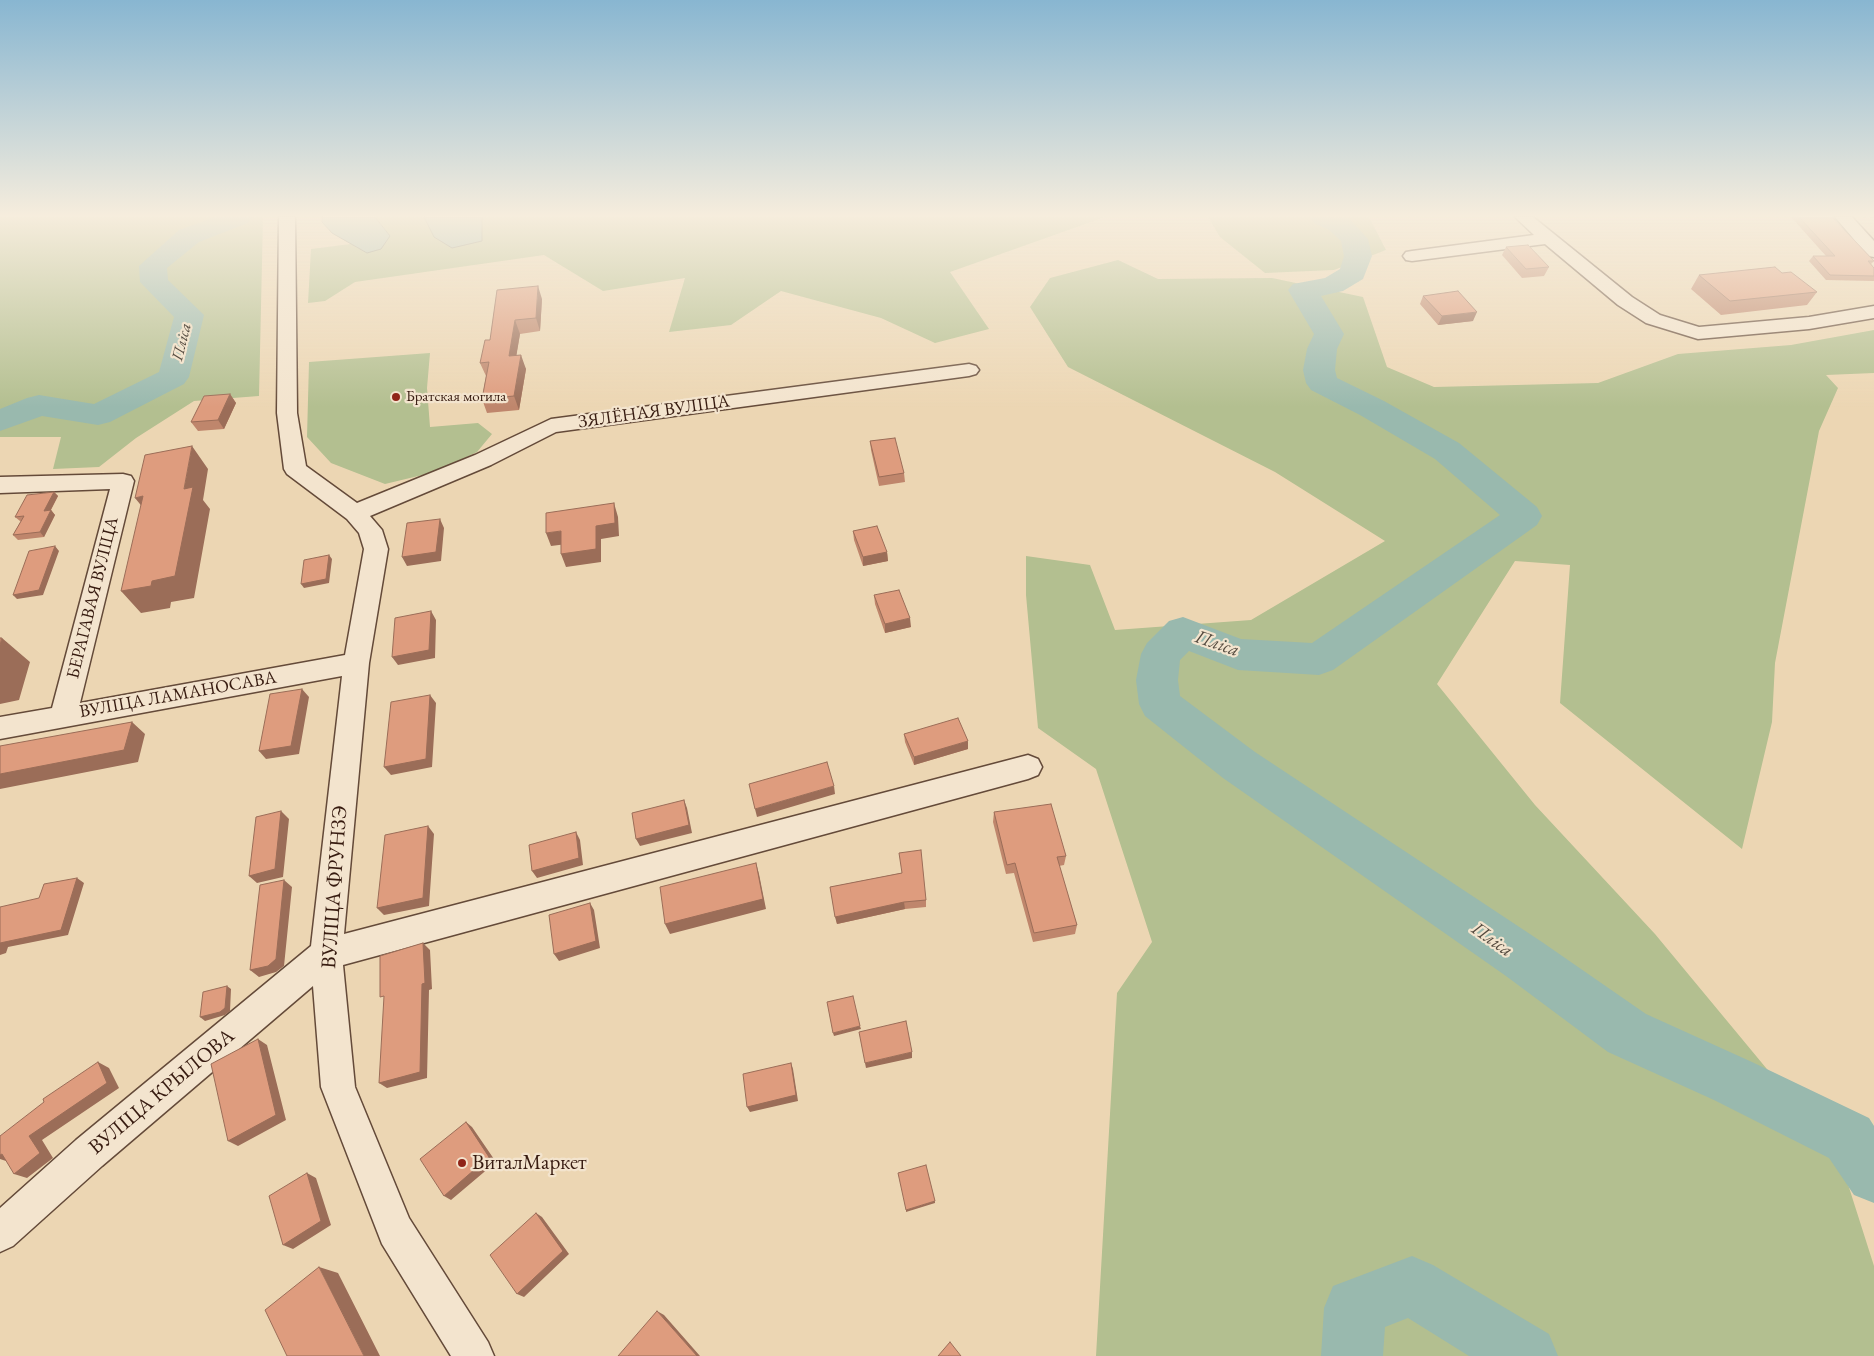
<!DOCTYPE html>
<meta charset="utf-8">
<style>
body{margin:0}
canvas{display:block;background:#ecd6b3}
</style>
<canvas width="1874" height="1356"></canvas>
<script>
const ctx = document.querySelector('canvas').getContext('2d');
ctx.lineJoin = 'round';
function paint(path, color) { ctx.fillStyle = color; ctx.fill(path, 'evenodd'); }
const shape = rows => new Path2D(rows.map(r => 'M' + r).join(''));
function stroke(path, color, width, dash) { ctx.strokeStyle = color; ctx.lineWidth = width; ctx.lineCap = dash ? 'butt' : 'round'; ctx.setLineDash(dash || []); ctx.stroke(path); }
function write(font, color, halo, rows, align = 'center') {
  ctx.font = font + ' "EB Garamond",serif'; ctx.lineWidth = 4.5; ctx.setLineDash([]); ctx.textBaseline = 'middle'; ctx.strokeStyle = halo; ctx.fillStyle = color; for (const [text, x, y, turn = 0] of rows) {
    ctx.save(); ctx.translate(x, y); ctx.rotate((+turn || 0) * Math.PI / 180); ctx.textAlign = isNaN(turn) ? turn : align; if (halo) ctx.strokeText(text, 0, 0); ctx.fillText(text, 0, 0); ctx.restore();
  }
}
const green = shape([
 [0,217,263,217,259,396,194,401,136,438,99,467,53,469,61,437,0,437],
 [375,217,424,217,482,241,482,217,1105,217,950,272,989,329,935,343,881,318,781,291,731,325,669,332,685,278,603,291,544,255,355,282,325,301,308,303,311,249,351,244,367,253,390,236],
 [1208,217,1369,217,1386,250,1334,270,1265,273,1220,237],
 [1118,260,1158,279,1272,278,1363,297,1387,367,1434,387,1598,383,1678,354,1791,345,1874,330,1874,373,1826,375,1838,388,1819,431,1775,663,1772,722,1742,849,1560,703,1570,565,1515,561,1437,684,1535,805,1655,934,1839,1156,1874,1266,1874,1356,1096,1356,1117,993,1152,942,1096,769,1038,728,1026,595,1026,556,1090,565,1115,630,1251,620,1385,541,1275,472,1068,367,1030,307,1050,278],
 [430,353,427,388,430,427,478,423,492,434,477,452,435,472,385,484,331,463,307,437,309,362]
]);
const water = shape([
 [322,217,375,217,390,236,381,249,367,253,332,233,322,222,322,217],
 [424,217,482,217,482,241,452,248,434,237,424,217]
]);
const river = shape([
 [215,217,252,217,248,223,199,242,167,268,168,280,204,315,189,377,184,384,110,422,98,425,42,416,0,431,0,409,27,398,39,395,94,404,159,372,174,317,140,282,139,266,179,230,215,217],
 [1310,217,1349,218,1368,239,1372,256,1363,279,1343,291,1321,296,1344,334,1337,349,1335,370,1337,378,1384,401,1459,443,1537,507,1542,516,1537,525,1333,670,1319,675,1238,670,1189,651,1180,660,1178,680,1180,696,1255,752,1542,942,1646,1014,1752,1062,1869,1118,1874,1126,1874,1203,1854,1195,1829,1158,1714,1100,1608,1052,1506,976,1223,778,1145,716,1139,704,1136,680,1141,654,1147,643,1169,621,1183,617,1241,639,1312,643,1500,515,1435,459,1360,415,1311,390,1306,383,1303,370,1307,349,1314,334,1288,290,1293,284,1325,278,1340,269,1344,256,1341,241,1329,230,1314,223,1310,217],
 [1412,1256,1433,1265,1549,1334,1558,1356,1469,1356,1408,1318,1385,1327,1383,1356,1321,1356,1324,1308,1333,1286,1412,1256]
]);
const minor = shape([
 [279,217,295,217,297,413,306,466,357,503,475,455,551,419,969,364,976,366,979,370,976,374,969,376,556,432,491,465,370,516,382,530,388,549,369,663,344,934,1028,755,1038,759,1042,767,1038,775,1028,779,343,965,355,1087,409,1218,488,1342,494,1356,451,1356,382,1244,321,1087,313,986,102,1166,13,1246,0,1252,0,1208,76,1140,311,946,342,676,0,739,0,717,52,708,110,489,0,493,0,477,123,474,131,476,134,481,80,703,345,655,364,549,359,533,347,519,287,474,284,469,277,413,279,217],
 [1515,217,1533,217,1632,297,1660,315,1699,327,1809,317,1874,306,1874,318,1809,329,1698,339,1646,323,1618,305,1545,244,1412,261,1406,260,1403,256,1406,252,1412,251,1534,235,1515,217],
 [1835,217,1852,217,1874,241,1874,257,1868,256,1835,217]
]);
const wall = shape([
 [1791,217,1832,217,1874,261,1871,264,1874,268,1874,281,1826,280,1809,261,1813,256,1826,256],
 [1854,217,1874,217,1874,218,1855,217],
 [1506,247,1549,267,1544,276,1522,278,1502,255],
 [1782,273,1817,292,1807,305,1721,315,1691,289,1699,275],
 [1423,296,1473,321,1438,325,1420,304],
 [542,299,540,331,520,334,516,356,526,369,519,410,487,413,482,399,486,376,480,363,490,340],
 [230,394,236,403,224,429,198,431,191,422],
 [870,441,904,473,905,482,879,486,871,450],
 [54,492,58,496,51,510,55,515,44,537,18,540,13,535,21,521,20,521,15,517],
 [853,531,887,552,888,561,863,566,854,540],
 [874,595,911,627,885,633,875,604],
 [904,734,968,749,914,765,905,742],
 [994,812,1066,856,1064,865,1059,866,1077,925,1075,934,1033,942,1014,873,1006,874,993,822],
 [901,873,926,900,926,907,905,909,837,924,830,887]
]);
const shadedWall = shape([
 [538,286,542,299,540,331,536,318],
 [1477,312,1473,321,1438,325,1442,316],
 [515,320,520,334,514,370,509,356],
 [521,355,526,369,519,410,514,396],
 [230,394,236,403,224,429,218,420],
 [192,446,208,469,203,500,210,509,194,598,171,602,170,608,141,613,121,591,152,581,184,489],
 [54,492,58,496,48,515,44,511],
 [143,496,153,520,135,498],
 [614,503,618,517,619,536,601,539,601,562,566,567,561,554,596,526],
 [51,510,55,515,44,537,40,532],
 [440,519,444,528,441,561,407,566,402,557],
 [561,531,567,544,551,546,546,533],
 [55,546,59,551,43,595,17,599,13,595],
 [887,552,888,561,863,566,863,557],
 [329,555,332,559,329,583,304,588,301,584],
 [431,611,436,620,435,658,398,665,392,657],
 [910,618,911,627,885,633,885,624],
 [2,638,30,662,19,700,0,704,0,645],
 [302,689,309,697,299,754,266,759,259,751],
 [430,695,436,703,432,767,391,775,384,767],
 [132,722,145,734,138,762,0,789,0,774],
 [968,741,968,749,914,765,914,757],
 [834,786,835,794,757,817,755,809],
 [684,800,687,808,692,833,640,846,636,839],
 [281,811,289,819,283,877,257,883,249,876],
 [428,826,434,834,429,906,384,915,377,908],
 [576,832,580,840,583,865,537,878,532,871],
 [756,863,759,874,766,909,670,934,665,924],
 [77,878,84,883,68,935,8,947,6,953,0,955,0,943],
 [284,880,292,887,284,966,276,972,259,977,250,970],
 [904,902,905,909,837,924,835,917],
 [590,903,594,910,600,948,559,961,554,954],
 [423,943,430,950,432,989,429,990,427,1078,387,1088,379,1083],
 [227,986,231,989,230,1011,225,1015,205,1021,200,1017],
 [860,1026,861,1029,834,1036,833,1033],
 [258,1039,267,1045,286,1120,238,1146,228,1141],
 [912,1052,912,1058,866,1068,865,1063],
 [98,1062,109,1068,119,1088,42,1140,53,1158,27,1178,14,1174,29,1136],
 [791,1063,793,1069,798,1101,750,1112,747,1107],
 [466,1122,472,1127,496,1162,451,1200,444,1196],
 [2,1154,9,1162,0,1159,0,1155],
 [307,1173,316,1178,331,1225,293,1249,283,1245],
 [935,1201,935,1203,906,1212,906,1210],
 [536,1213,542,1217,569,1254,524,1297,517,1294],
 [319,1267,338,1273,380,1356,364,1356],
 [657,1311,664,1315,700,1356,697,1356]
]);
const building = shape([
 [1799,217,1832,217,1874,261,1868,261,1874,268,1874,276,1830,275,1813,256,1835,256,1799,217],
 [1528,245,1549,267,1526,269,1506,247,1528,245],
 [1775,267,1782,273,1791,272,1817,292,1730,301,1699,275,1775,267],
 [538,286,536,318,515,320,509,356,521,355,514,396,482,399,489,362,480,363,485,340,490,340,497,290,538,286],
 [1458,291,1477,312,1442,316,1423,296,1458,291],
 [230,394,218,420,191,422,204,396,230,394],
 [895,438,904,473,879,477,870,441,895,438],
 [192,446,184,489,193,487,175,576,152,581,151,586,121,591,143,496,135,498,145,455,192,446],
 [54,492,44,511,51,510,40,532,13,535,24,516,15,517,27,495,54,492],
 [614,503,615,523,596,526,596,549,561,554,561,531,546,533,546,513,614,503],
 [440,519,436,552,402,557,407,523,440,519],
 [877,526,887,552,863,557,853,531,877,526],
 [55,546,39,590,13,595,29,551,55,546],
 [329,555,326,579,301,584,304,560,329,555],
 [899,590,910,618,885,624,874,595,899,590],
 [431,611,429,650,392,657,395,618,431,611],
 [0,638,2,638,0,645,0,638],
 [302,689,291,746,259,751,270,694,302,689],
 [430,695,426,759,384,767,391,702,430,695],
 [958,718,968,741,914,757,904,734,958,718],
 [132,722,124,750,0,774,0,746,132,722],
 [827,762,834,786,755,809,749,784,827,762],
 [684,800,689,825,636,839,632,813,684,800],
 [1051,804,1066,856,1057,857,1077,925,1034,933,1015,863,1007,865,994,812,1051,804],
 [281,811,275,869,249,876,256,817,281,811],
 [428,826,423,898,377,908,385,835,428,826],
 [576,832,579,858,532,871,529,845,576,832],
 [921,850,926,900,904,902,835,917,830,887,902,873,899,853,921,850],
 [756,863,763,899,665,924,660,887,756,863],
 [77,878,61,930,0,943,0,944,0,907,39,898,44,884,77,878],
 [284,880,276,959,268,966,250,970,260,885,284,880],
 [590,903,596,941,554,954,549,915,590,903],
 [423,943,425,983,422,984,420,1072,379,1083,384,996,380,997,380,956,423,943],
 [227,986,225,1008,220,1012,200,1017,203,992,227,986],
 [853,996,860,1026,833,1033,827,1002,853,996],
 [906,1021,912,1052,865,1063,859,1032,906,1021],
 [258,1039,276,1115,228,1141,211,1064,258,1039],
 [98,1062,107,1083,29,1136,40,1153,14,1174,2,1154,0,1155,0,1136,44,1102,43,1099,98,1062],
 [791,1063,796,1095,747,1107,743,1074,791,1063],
 [466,1122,489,1157,444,1196,420,1159,466,1122],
 [926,1165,935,1201,906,1210,898,1173,926,1165],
 [307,1173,321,1221,283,1245,269,1196,307,1173],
 [536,1213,563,1251,517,1294,490,1255,536,1213],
 [319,1267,364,1356,287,1356,265,1310,319,1267],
 [657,1311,697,1356,618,1356,657,1311],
 [950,1342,961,1356,938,1356,950,1342]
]);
const markers = [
 [396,397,5,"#8f2418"],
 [462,1163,5,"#8f2418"]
];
const farPoinames = [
 ["Братская могила",406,397]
];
const farWaternames = [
 ["Пліса",182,342,-76]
];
const streetNames = [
 ["ЗЯЛЁНАЯ ВУЛІЦА",654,412,-8],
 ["БЕРАГАВАЯ ВУЛІЦА",93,598,-76],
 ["ВУЛІЦА ЛАМАНОСАВА",178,695,-10]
];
const waterNames = [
 ["Пліса",1217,644,19],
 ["Пліса",1492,940,35]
];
const nearStreetnames = [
 ["ВУЛІЦА ФРУНЗЭ",335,887,-86],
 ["ВУЛІЦА КРЫЛОВА",162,1092,-40]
];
const nearPoinames = [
 ["ВиталМаркет",472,1163]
];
paint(green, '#b3bf90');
paint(water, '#99b9ae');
stroke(water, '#727a6f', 1);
paint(river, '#99b9ae');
stroke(minor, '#644a39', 3);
paint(minor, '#f3e4ce');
paint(wall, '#bf866c');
paint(shadedWall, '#9b6d58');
paint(building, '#de9c7e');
stroke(building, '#9b6d58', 1);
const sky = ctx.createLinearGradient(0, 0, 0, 407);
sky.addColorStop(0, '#88b6d1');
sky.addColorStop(0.53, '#f6eddd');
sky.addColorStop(1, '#f6eddd00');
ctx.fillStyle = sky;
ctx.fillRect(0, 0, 1874, 407);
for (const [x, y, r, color] of markers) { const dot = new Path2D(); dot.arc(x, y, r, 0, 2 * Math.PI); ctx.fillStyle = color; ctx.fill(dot); stroke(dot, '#f3e4ce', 2); }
write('15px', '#371b10', '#f3e4ce', farPoinames, 'left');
write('italic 16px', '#544a3f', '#f3e4ce', farWaternames);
write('18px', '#371b10', '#f3e4ce', streetNames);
write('italic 19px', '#544a3f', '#f3e4ce', waterNames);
write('21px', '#371b10', '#f3e4ce', nearStreetnames);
write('21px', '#371b10', '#f3e4ce', nearPoinames, 'left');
</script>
